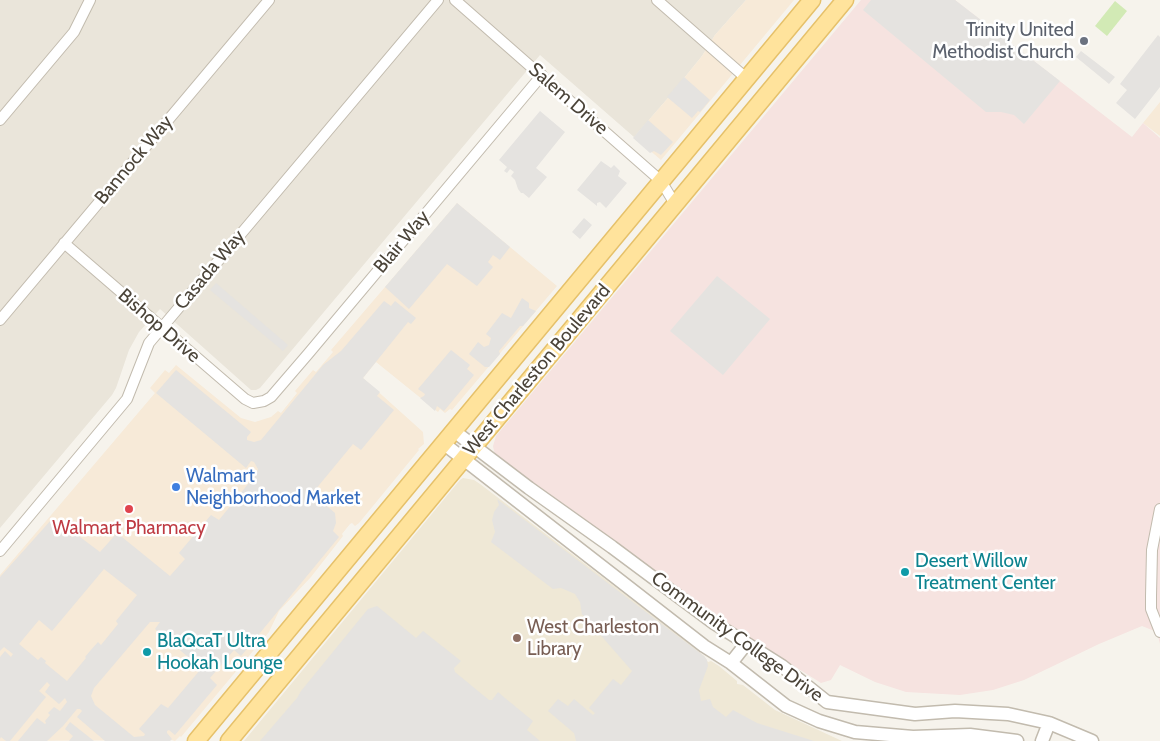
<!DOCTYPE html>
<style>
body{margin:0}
canvas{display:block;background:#f6f3ec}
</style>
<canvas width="1160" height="741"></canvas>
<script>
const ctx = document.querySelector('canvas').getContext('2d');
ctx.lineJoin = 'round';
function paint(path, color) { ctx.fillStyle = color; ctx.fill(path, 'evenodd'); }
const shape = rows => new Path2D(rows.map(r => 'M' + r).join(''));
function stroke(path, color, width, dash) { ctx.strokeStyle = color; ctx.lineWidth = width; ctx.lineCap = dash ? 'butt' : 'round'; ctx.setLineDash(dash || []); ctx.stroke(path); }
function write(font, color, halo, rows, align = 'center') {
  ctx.font = font + ' Cabin,sans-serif'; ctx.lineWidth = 5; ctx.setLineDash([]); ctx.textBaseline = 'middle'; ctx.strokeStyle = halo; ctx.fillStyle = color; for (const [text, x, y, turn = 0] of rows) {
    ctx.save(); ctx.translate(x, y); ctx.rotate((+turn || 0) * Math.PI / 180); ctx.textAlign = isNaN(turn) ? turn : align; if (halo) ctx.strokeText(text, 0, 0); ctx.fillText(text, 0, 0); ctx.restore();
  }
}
const residential = shape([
 [0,0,746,0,715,35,702,56,668,98,634,137,540,55,260,388,256,390,251,390,160,309,139,332,129,350,116,388,112,395,0,528]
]);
const commercial = shape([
 [746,0,794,0,661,160,634,137,668,98,702,56,715,35],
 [1160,102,1160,136,1143,123],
 [457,203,557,286,452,410,450,409,445,413,440,409,438,412,376,362,363,378,423,432,424,444,418,449,419,450,359,523,355,526,352,523,350,524,342,534,343,536,311,577,279,611,269,632,181,737,180,736,175,741,172,740,0,741,0,575,155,393,150,388,165,370,169,373,176,365,241,418,255,422,271,417,278,411,281,413,297,393,295,391,313,370,316,372,333,352,331,350]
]);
const education = shape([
 [463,478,474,480,480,484,676,633,704,656,708,662,711,661,719,666,737,681,737,684,743,685,775,710,842,741,244,741,460,480]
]);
const medical = shape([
 [861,0,955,0,1132,137,1143,123,1160,138,1160,644,1157,632,1142,626,1099,644,1024,680,993,690,960,695,906,692,875,682,840,665,831,680,821,683,735,629,496,456,494,451,493,446,496,436]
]);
const green = shape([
 [1115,1,1127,11,1107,36,1095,26]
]);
const parking = shape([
 [871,0,955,0,1060,81,1024,124,1014,115,1001,112,986,112,863,10],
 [1158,35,1160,37,1160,87,1135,119,1116,103,1127,90,1120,84],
 [1081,51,1115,77,1109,84,1076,57],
 [684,77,710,100,700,112,698,111,692,118,667,97],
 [540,111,565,132,536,168,547,177,529,198,523,193,521,193,518,189,515,180,511,176,514,172,510,169,507,173,504,171,507,167,499,160],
 [648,120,673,142,661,155,654,151,650,153,633,138],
 [601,161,611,168,614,165,620,171,618,176,627,183,606,208,600,202,597,203,597,206,577,190],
 [457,203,510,247,500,260,493,255,488,262,493,267,477,286,447,264,409,309,385,287],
 [584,218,592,225,580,239,572,232],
 [717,276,770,319,723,375,670,331],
 [216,283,288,345,283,351,210,290],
 [522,298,529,303,529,308,536,311,523,326,520,326,499,351,500,354,489,367,485,367,469,354,478,342,484,347,489,345,491,338,486,334,502,313,511,318],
 [384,301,391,306,395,301,416,318,411,324,408,322,363,378,380,392,377,396,394,410,361,450,353,444,315,490,315,496,335,513,336,523,333,531,339,537,241,656,234,650,210,678,217,685,175,735,169,730,167,731,167,733,172,739,170,741,105,741,77,717,82,711,80,709,77,709,63,726,47,741,18,741,37,718,45,724,46,723,45,721,50,715,48,713,54,707,60,711,67,702,65,698,59,704,45,692,50,685,47,682,39,691,46,697,10,741,6,741,1,737,0,739,0,657,5,651,11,657,13,654,4,647,0,651,0,577,52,519,72,537,76,534,100,552,117,533,170,576,185,559,179,553,211,515,219,520,257,473,258,469,254,462,251,461,246,468,156,393,176,370,251,432,247,437,247,440,254,442,261,440,323,365,341,351],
 [104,569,137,595,116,621,118,624,101,645,98,642,90,651,85,657,86,658,67,681,45,663,46,661,41,657,38,660,19,644,39,620,52,631],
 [150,622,160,622,155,629,194,662,199,657,201,663,200,670,168,708,161,704,139,729,145,734,144,736,134,737,95,705,91,696,94,688],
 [451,350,470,365,467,369,474,375,444,411,437,406,435,411,420,398,424,396,425,394,418,389],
 [497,499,704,656,707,660,708,666,699,690,701,701,710,699,713,707,726,717,733,710,757,723,814,741,576,741,574,733,548,711,558,699,568,706,574,699,593,715,595,713,589,708,613,679,621,685,632,671,583,615,582,615,580,602,575,594,561,588,553,589,491,542,495,532,492,520,494,512,499,505],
 [377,606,416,638,423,631,461,661,454,668,455,672,489,700,492,700,498,692,505,698,533,721,527,730,540,741,260,741,297,698,301,691,368,609],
 [70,722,94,741,69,741,73,736,65,729]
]);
const minor = shape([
 [455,0,661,181,675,204],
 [657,0,746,78],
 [0,120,74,32,90,0],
 [64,243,245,399,253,403,264,401,271,397,308,354,542,75],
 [0,320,269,0],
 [1160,509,1152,550,1151,596,1151,609,1160,632],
 [0,551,127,399,149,343,438,0]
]);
const tertiary = shape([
 [454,431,529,488,612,547,714,623,782,666,827,702,915,714,955,711,1008,714,1049,723,1092,741],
 [443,443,704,646,731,663,786,706,819,721,855,732,913,737,970,735,1017,741],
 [731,663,746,644],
 [1042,741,1049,723]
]);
const primary = shape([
 [196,741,812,0],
 [229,741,845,0]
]);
const markers = [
 [1084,41,5,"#6b7280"],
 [176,487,5,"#3f7fe0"],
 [129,509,5,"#e0444e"],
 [905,572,5,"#0f9aa8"],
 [517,638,5,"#8d6e63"],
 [147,652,5,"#0f9aa8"]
];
const worshipNames = [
 ["Trinity United",1074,30],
 ["Methodist Church",1074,52]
];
const streetNames = [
 ["Salem Drive",568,99,41],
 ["Bannock Way",134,160,-50],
 ["Blair Way",402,242,-50],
 ["Casada Way",210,270,-50],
 ["Bishop Drive",159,326,41],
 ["West Charleston Boulevard",537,370,-50],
 ["Community College Drive",737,637,36]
];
const shopNames = [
 ["Walmart",186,476],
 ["Neighborhood Market",186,498]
];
const healthNames = [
 ["Walmart Pharmacy",129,528]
];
const cultureNames = [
 ["Desert Willow",915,561],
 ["Treatment Center",915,583],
 ["BlaQcaT Ultra",157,641],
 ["Hookah Lounge",157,663]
];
const educationNames = [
 ["West Charleston",527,627],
 ["Library",527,649]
];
paint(residential, '#eae5da');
paint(commercial, '#f7ead8');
paint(education, '#efe8d6');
paint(medical, '#f6e3e0');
paint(green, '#d2eab5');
paint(parking, '#e5e3e0');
stroke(minor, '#c2bbae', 12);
stroke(tertiary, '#c2bbae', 15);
stroke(primary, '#e6c16a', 19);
stroke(minor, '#fff', 10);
stroke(tertiary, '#fff', 12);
stroke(primary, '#ffe39c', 16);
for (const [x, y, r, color] of markers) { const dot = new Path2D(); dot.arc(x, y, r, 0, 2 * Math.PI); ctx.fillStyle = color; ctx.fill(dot); stroke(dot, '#fff', 2); }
write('19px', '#5b616d', '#fff', worshipNames, 'right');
write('19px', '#4b4439', '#fff', streetNames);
write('19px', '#366cbe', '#fff', shopNames, 'left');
write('19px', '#be3a42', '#fff', healthNames);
write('19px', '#0d838f', '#fff', cultureNames, 'left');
write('19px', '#785e54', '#fff', educationNames, 'left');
</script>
